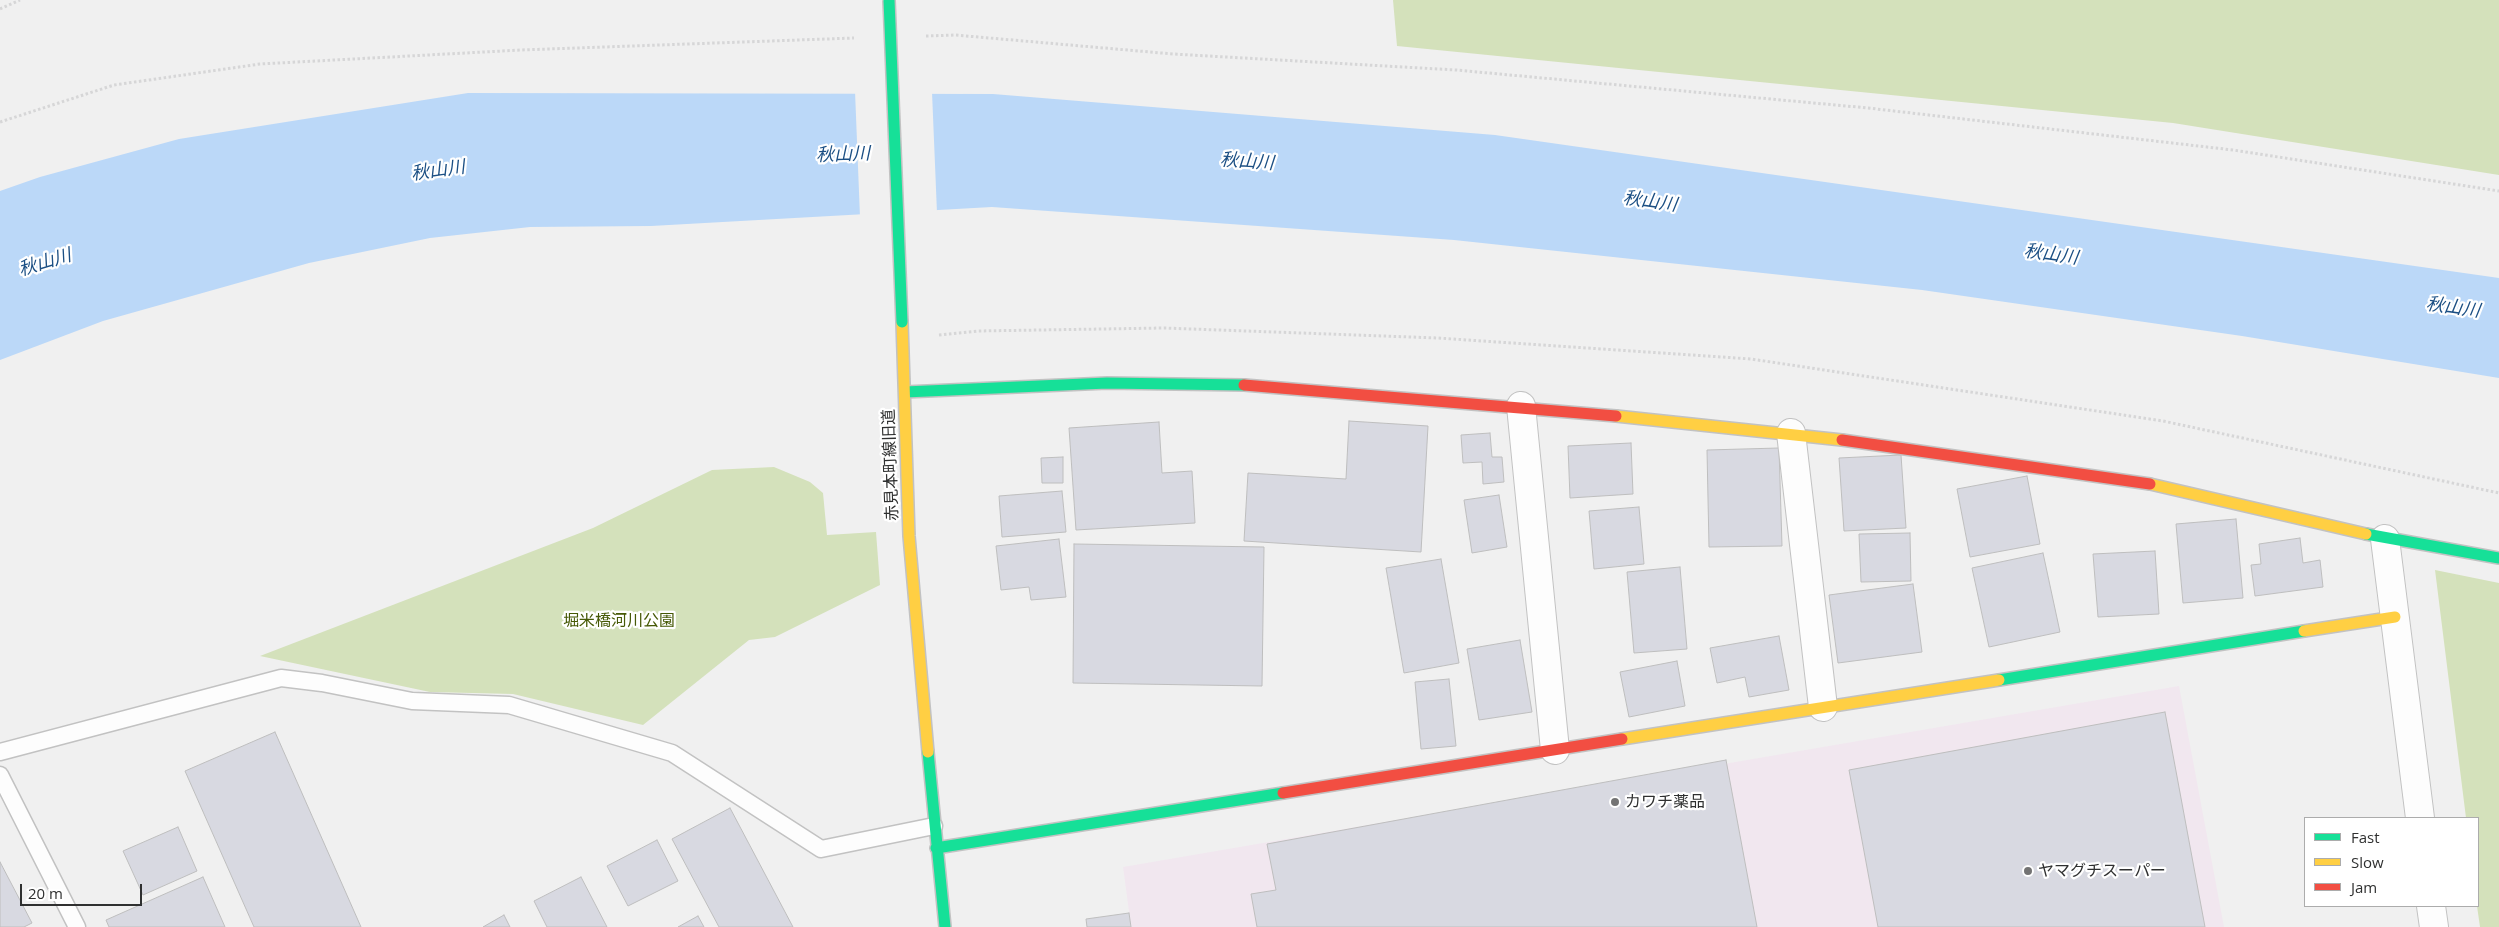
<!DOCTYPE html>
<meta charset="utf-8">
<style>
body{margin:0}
#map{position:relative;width:2499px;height:927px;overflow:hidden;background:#f0f0f0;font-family:"Open Sans",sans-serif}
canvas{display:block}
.legend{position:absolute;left:2304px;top:817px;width:175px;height:90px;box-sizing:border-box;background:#fff;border:1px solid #acacac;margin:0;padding:6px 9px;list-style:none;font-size:15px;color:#2f3030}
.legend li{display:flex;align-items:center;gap:10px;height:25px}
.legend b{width:25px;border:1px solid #acacac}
.scale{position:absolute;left:20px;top:884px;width:122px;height:22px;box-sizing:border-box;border:2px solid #2f3030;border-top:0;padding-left:6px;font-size:15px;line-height:18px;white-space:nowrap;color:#2f3030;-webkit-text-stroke:4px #fff;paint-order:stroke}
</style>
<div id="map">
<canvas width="2499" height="927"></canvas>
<ul class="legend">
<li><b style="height:6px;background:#16e098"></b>Fast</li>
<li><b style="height:6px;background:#ffcf43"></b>Slow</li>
<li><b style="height:6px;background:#f24e42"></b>Jam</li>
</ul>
<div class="scale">20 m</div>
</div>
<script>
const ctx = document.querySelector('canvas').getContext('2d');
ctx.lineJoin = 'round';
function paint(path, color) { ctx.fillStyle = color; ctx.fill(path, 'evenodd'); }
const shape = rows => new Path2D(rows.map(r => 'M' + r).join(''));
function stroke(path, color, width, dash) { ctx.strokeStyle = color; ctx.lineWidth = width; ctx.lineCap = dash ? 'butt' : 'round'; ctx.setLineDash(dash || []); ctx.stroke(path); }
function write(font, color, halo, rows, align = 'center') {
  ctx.font = font + ' "Open Sans","Noto Sans JP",sans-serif'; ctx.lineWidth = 4.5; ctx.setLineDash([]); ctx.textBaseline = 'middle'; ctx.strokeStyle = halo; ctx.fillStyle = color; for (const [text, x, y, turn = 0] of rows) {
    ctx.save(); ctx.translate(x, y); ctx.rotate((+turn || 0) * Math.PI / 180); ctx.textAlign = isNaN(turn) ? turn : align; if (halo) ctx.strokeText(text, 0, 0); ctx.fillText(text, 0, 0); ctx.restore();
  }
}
const commercial = shape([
 [2179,686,2224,927,1131,927,1123,867]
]);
const green = shape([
 [1393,0,2499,0,2499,175,2173,123,1397,46],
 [774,467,810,482,823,493,827,535,876,532,880,585,775,637,749,640,643,725,513,694,430,692,260,656,593,528,712,470],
 [2435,570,2499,583,2499,927,2480,927,2477,906,2478,818,2466,818]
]);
const water = shape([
 [468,93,993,94,1495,135,2499,278,2499,378,2242,336,1922,290,1454,240,992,207,651,226,530,227,430,238,309,263,103,321,0,360,0,191,40,177,179,139]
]);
const pier = shape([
 [855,91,932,92,937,213,860,217]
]);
const building = shape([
 [1349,421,1428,426,1421,552,1244,541,1248,473,1346,479,1349,421],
 [1159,422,1162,473,1192,471,1195,523,1076,530,1069,428,1159,422],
 [1490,433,1492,457,1502,457,1504,482,1483,484,1482,462,1463,463,1461,435,1490,433],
 [1631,443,1633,494,1570,498,1568,446,1631,443],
 [1779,448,1782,546,1709,547,1707,450,1779,448],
 [1901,455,1906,528,1844,531,1839,458,1901,455],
 [1063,457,1063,483,1042,483,1041,458,1063,457],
 [2027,476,2040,544,1970,557,1957,489,2027,476],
 [1062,491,1066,532,1002,537,999,496,1062,491],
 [1499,495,1507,547,1472,553,1464,500,1499,495],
 [1639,507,1644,564,1594,569,1589,511,1639,507],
 [2236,519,2243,598,2183,603,2176,524,2236,519],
 [1910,533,1911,581,1861,582,1859,534,1910,533],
 [2300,538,2303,563,2320,560,2323,587,2255,596,2251,565,2261,564,2259,544,2300,538],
 [1059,539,1066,597,1031,600,1029,587,1001,590,996,546,1059,539],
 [1074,544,1264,547,1262,686,1073,683,1074,544],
 [2155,551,2159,614,2098,617,2093,554,2155,551],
 [2043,553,2060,632,1989,647,1972,568,2043,553],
 [1441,559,1459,663,1404,673,1386,568,1441,559],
 [1680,567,1687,649,1634,653,1627,572,1680,567],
 [1913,584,1922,652,1838,663,1829,595,1913,584],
 [1779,636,1789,690,1749,697,1745,677,1717,683,1710,648,1779,636],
 [1520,640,1532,712,1479,720,1467,649,1520,640],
 [1677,661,1685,706,1629,717,1620,672,1677,661],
 [1449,679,1456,746,1421,749,1415,682,1449,679],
 [2165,712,2205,927,1878,927,1849,770,2165,712],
 [275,732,361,927,254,927,185,771,275,732],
 [1726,760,1757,927,1257,927,1251,894,1276,890,1267,844,1726,760],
 [730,808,793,927,719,927,672,839,730,808],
 [178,827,197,871,143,895,123,851,178,827],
 [657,840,678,881,628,906,607,866,657,840],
 [0,862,32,923,24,927,0,927,0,862],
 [203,877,225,927,109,927,106,920,203,877],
 [581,877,607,927,547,927,534,901,581,877],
 [1129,913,1131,927,1087,927,1086,919,1129,913],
 [504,915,510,927,483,927,504,915],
 [698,916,704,927,678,927,698,916]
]);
const path = shape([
 [0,9,20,0],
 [926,36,955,35,1173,54,1456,70,1868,108,2233,150,2499,191],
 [0,122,114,85,260,64,521,50,854,38],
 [939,335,978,331,1164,328,1438,338,1751,359,2163,421,2499,493]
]);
const lane = shape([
 [0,752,281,678,322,683,412,701,509,705,672,753,821,849,934,826],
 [0,775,77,927]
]);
const street = shape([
 [1521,406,1555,750],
 [1791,433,1823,707],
 [2385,539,2420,818],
 [2431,906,2434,927]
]);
const fast = shape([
 [905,392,1107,383,1244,385],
 [2366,534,2499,558],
 [1999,680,2304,631],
 [928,752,945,927],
 [936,848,1283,793]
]);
const slow = shape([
 [902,322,909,536,928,752],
 [1616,416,1842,440],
 [2150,484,2366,534],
 [2304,631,2395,617],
 [1622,739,1999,680]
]);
const jam = shape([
 [1244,385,1616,416],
 [1842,440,2150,484],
 [1283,793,1622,739]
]);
const fastBridge = shape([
 [889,0,902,322]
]);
const markers = [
 [1615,802,5,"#737373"],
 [2028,871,5,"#737373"]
];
const streetNames = [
 ["赤見本町線旧道",891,465,-92]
];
const parkNames = [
 ["堀米橋河川公園",619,621]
];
const poiNames = [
 ["カワチ薬品",1625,802],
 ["ヤマグチスーパー",2038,871]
];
const waterNames = [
 ["秋山川",843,155,-2],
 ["秋山川",1247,162,4],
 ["秋山川",438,171,-8],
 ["秋山川",1650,202,8],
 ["秋山川",2051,255,8],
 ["秋山川",45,263,-17],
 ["秋山川",2453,308,8]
];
paint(commercial, '#f1e7ef');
paint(green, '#d4e1bb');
paint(water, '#bbd8f8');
paint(pier, '#f0f0f0');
paint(building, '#d8d9e1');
stroke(building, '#bebebe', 1);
stroke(lane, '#c2c2c2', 19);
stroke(street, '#c2c2c2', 30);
stroke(fast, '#c2c2c2', 14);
stroke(slow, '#c2c2c2', 14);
stroke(jam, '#c2c2c2', 14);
stroke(path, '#d6d6d7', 3, [2.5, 2.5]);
stroke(lane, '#fdfdfd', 16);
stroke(street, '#fdfdfd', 28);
stroke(fast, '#16e098', 11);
stroke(slow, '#ffcf43', 11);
stroke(jam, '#f24e42', 11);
stroke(fastBridge, '#c2c2c2', 14, []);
stroke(fastBridge, '#16e098', 11);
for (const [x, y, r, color] of markers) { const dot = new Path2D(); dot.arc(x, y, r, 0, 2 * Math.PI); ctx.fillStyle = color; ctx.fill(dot); stroke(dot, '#fff', 2); }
write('16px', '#2f3030', '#fff', streetNames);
write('16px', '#465906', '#fff', parkNames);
write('16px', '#2f3030', '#fff', poiNames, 'left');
write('italic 18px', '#1b4f84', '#fff', waterNames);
</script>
